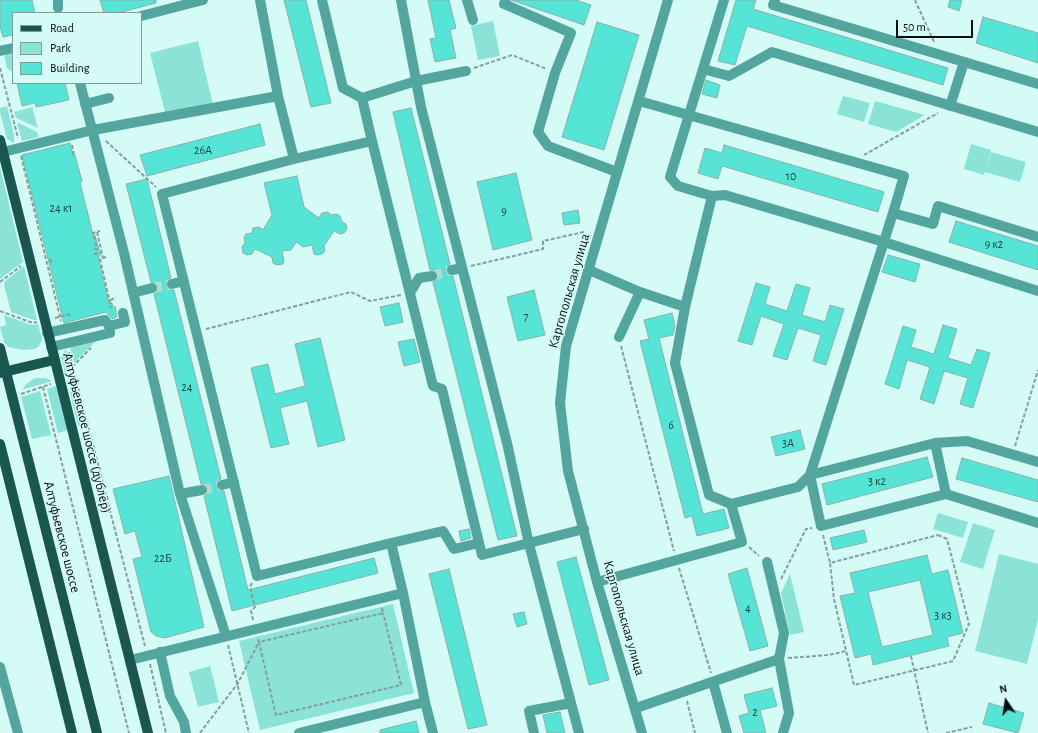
<!DOCTYPE html>
<meta charset="utf-8">
<style>
body{margin:0}
#map{position:relative;width:1038px;height:733px;overflow:hidden;background:#d5fbf6;font-family:"Alegreya Sans",sans-serif}
canvas{display:block}
.legend{position:absolute;left:12px;top:12px;width:130px;height:72px;box-sizing:border-box;background:#d5fbf6;border:1px solid #819d99;margin:0;padding:5px 7px;list-style:none;font-size:12px;color:#030f0e}
.legend li{display:flex;align-items:center;gap:8px;height:20px}
.legend b{width:20px;border:1px solid #819d99}
.north{position:absolute;left:986px;top:681px;width:40px;height:40px;-webkit-text-stroke:3px #d5fbf6;paint-order:stroke;rotate:347deg;font-size:11px;font-weight:700;line-height:16px;text-align:center;color:#030f0e}
.north::after{content:'';display:block;margin:auto;width:14px;height:18px;background:#030f0e;clip-path:polygon(50% 0,100% 100%,50% 72%,0 100%)}
.scale{position:absolute;left:896px;top:20px;width:77px;height:18px;box-sizing:border-box;border:2px solid #030f0e;border-top:0;padding-left:5px;font-size:12px;line-height:14px;white-space:nowrap;color:#030f0e;-webkit-text-stroke:3px #d5fbf6;paint-order:stroke}
</style>
<div id="map">
<canvas width="1038" height="733"></canvas>
<ul class="legend">
<li><b style="height:5px;background:#195650"></b>Road</li>
<li><b style="height:11px;background:#8be3d8"></b>Park</li>
<li><b style="height:11px;background:#55e4d6"></b>Building</li>
</ul>
<div class="north">N</div>
<div class="scale">50 m</div>
</div>
<script>
const ctx = document.querySelector('canvas').getContext('2d');
ctx.lineJoin = 'round';
function paint(path, color) { ctx.fillStyle = color; ctx.fill(path, 'evenodd'); }
const shape = rows => new Path2D(rows.map(r => 'M' + r).join(''));
function stroke(path, color, width, dash) { ctx.strokeStyle = color; ctx.lineWidth = width; ctx.lineCap = dash ? 'butt' : 'round'; ctx.setLineDash(dash || []); ctx.stroke(path); }
function write(font, color, halo, rows, align = 'center') {
  ctx.font = font + ' "Alegreya Sans",sans-serif'; ctx.lineWidth = 3; ctx.setLineDash([]); ctx.textBaseline = 'middle'; ctx.strokeStyle = halo; ctx.fillStyle = color; for (const [text, x, y, turn = 0] of rows) {
    ctx.save(); ctx.translate(x, y); ctx.rotate((+turn || 0) * Math.PI / 180); ctx.textAlign = isNaN(turn) ? turn : align; if (halo) ctx.strokeText(text, 0, 0); ctx.fillText(text, 0, 0); ctx.restore();
  }
}
const green = shape([
 [493,21,500,56,478,60,471,26],
 [198,41,213,105,166,116,150,53],
 [13,49,13,71,11,71,7,68,4,53],
 [843,96,870,103,864,122,837,114],
 [875,101,925,115,896,132,868,124],
 [7,106,14,135,14,143,7,139,0,112,0,108],
 [33,107,33,110,38,128,16,118,14,112],
 [17,122,37,132,39,137,22,141],
 [971,144,991,150,984,175,964,169],
 [991,152,1026,162,1020,182,985,172],
 [0,167,23,262,0,279],
 [24,266,37,320,34,320,11,312,4,285,5,281],
 [4,315,32,325,38,324,42,339,39,346,35,349,23,350,8,347,4,342,0,327,6,325],
 [99,338,74,363,70,346],
 [66,349,70,368,65,373,61,357],
 [35,378,45,378,52,381,22,390,26,384],
 [56,386,68,430,58,433,47,389],
 [76,390,84,424,78,426,70,392],
 [40,391,51,435,32,439,21,397],
 [938,513,968,522,963,538,933,529],
 [973,523,995,530,983,569,960,562],
 [999,554,1038,564,1038,619,1027,664,975,651],
 [790,574,804,632,790,635,781,593],
 [393,604,414,693,260,730,239,641],
 [210,666,219,702,198,707,189,672]
]);
const building = shape([
 [0,0,32,0,35,13,13,13,13,35,3,37,0,27,0,0],
 [100,0,156,0,156,3,118,13,104,13,100,0],
 [284,0,306,0,331,103,311,107,284,0],
 [428,0,449,0,456,28,450,30,456,58,435,62,430,39,436,38,428,0],
 [511,0,576,0,591,5,584,25,511,0],
 [736,0,756,0,753,9,948,68,943,85,747,26,735,65,718,61,736,0],
 [950,0,962,0,959,11,948,7,950,0],
 [983,17,1038,33,1038,63,976,43,983,17],
 [597,22,639,35,604,150,562,137,597,22],
 [706,80,720,85,717,98,702,94,706,80],
 [17,83,65,83,69,100,36,107,35,103,22,106,17,83],
 [411,108,450,264,446,268,446,272,450,276,453,276,517,536,498,540,433,282,438,279,438,275,435,270,430,270,393,112,411,108],
 [260,124,265,145,147,176,140,155,260,124],
 [70,143,73,155,75,155,82,181,80,182,93,235,95,235,99,250,100,256,98,257,109,303,112,303,113,307,115,306,117,317,112,319,106,312,64,323,22,155,70,143],
 [724,145,884,192,878,212,722,166,718,179,698,173,705,148,722,153,724,145],
 [516,173,532,240,493,250,477,182,516,173],
 [297,176,304,207,319,218,322,213,328,212,331,215,337,214,340,216,342,222,346,224,347,229,344,233,340,234,334,231,324,246,325,251,322,254,317,255,314,254,312,245,303,247,296,242,291,250,282,251,284,261,283,264,277,265,273,263,272,257,255,249,252,254,247,255,243,253,242,247,245,243,244,238,246,234,252,233,253,228,259,227,263,230,272,215,264,183,297,176],
 [147,179,171,278,167,280,166,285,170,290,174,290,221,479,217,481,216,486,218,490,224,491,248,590,374,558,378,573,232,611,204,496,208,493,208,488,205,484,201,484,154,294,157,292,158,287,156,283,151,282,126,184,147,179],
 [578,210,580,223,564,225,562,213,578,210],
 [956,221,1038,246,1038,270,949,242,956,221],
 [888,255,920,264,915,282,882,272,888,255],
 [756,283,770,287,765,304,787,311,796,284,810,288,802,315,825,322,830,305,844,309,826,365,813,361,821,335,798,328,787,360,773,356,784,324,761,316,752,345,738,341,756,283],
 [534,290,545,335,518,341,507,297,534,290],
 [399,303,403,322,385,326,380,307,399,303],
 [672,313,675,326,673,335,659,338,703,514,724,509,729,528,697,536,692,516,685,518,640,341,649,339,644,320,672,313],
 [943,325,957,329,948,358,971,365,977,349,990,353,973,408,960,404,968,378,944,371,934,404,920,399,930,367,907,360,899,389,885,384,903,326,916,330,911,347,934,354,943,325],
 [320,338,345,440,318,447,307,401,280,408,289,444,271,448,251,368,268,364,275,394,305,386,295,344,320,338],
 [414,339,420,362,404,366,398,342,414,339],
 [800,430,805,449,776,456,771,437,800,430],
 [927,457,933,477,827,505,822,484,927,457],
 [962,458,1038,480,1038,502,956,479,962,458],
 [169,476,204,627,165,638,156,636,151,632,133,559,142,557,135,531,125,534,113,489,169,476],
 [469,529,471,538,461,541,459,531,469,529],
 [864,530,867,542,833,550,830,538,864,530],
 [927,555,932,574,948,570,963,633,947,637,949,646,873,665,871,654,855,658,840,596,855,593,850,573,927,555],
 [920,580,933,635,882,647,868,592,920,580],
 [576,557,609,680,589,685,557,562,576,557],
 [747,568,768,646,750,651,728,574,747,568],
 [449,569,487,725,468,729,429,574,449,569],
 [524,612,527,624,517,627,513,614,524,612],
 [772,688,777,706,760,710,766,733,744,733,739,716,749,713,744,695,772,688],
 [989,703,1024,713,1018,733,983,724,989,703],
 [560,712,565,733,547,733,543,715,560,712],
 [416,721,419,733,380,733,380,730,416,721]
]);
const minorTunnel = shape([
 [432,276,452,270],
 [152,288,172,284],
 [202,490,222,485]
]);
const path = shape([
 [915,0,934,42],
 [0,68,18,138],
 [474,68,512,55,547,69],
 [106,141,156,187],
 [72,145,74,155],
 [864,155,938,113],
 [21,156,61,321],
 [97,232,103,258],
 [94,249,97,249,93,233,100,231],
 [94,254,102,253],
 [106,257,100,259,111,308],
 [50,259,52,265],
 [471,266,543,249,543,241,584,232],
 [0,282,21,266],
 [110,300,116,298],
 [0,311,33,323,37,322],
 [55,318,71,314],
 [206,329,351,292,370,301,401,295],
 [621,346,674,551],
 [69,352,145,646],
 [72,367,91,348],
 [43,387,129,733],
 [21,394,51,384],
 [1015,446,1038,370],
 [823,535,830,563],
 [938,535,947,539,969,624,953,661,854,685,834,599,830,563,938,535],
 [749,547,759,556],
 [679,568,711,673],
 [781,579,806,529,812,528],
 [252,583,250,587,255,607,251,611,253,620],
 [382,608,383,613,259,642,276,715,401,685,383,613],
 [228,645,249,733],
 [911,656,928,733],
 [788,658,829,655,846,651],
 [150,664,166,733],
 [687,701,695,733],
 [200,733,238,683,259,642,257,637],
 [946,733,972,727]
]);
const minor = shape([
 [58,0,58,8],
 [401,0,421,107,507,443,529,544,571,703,529,711,534,733],
 [467,0,473,20],
 [505,0,504,4,571,33,555,73,538,132,548,146,617,172],
 [775,0,773,5,1038,84],
 [141,16,203,0],
 [0,51,13,48],
 [703,69,724,0],
 [80,83,124,253,180,494,226,636],
 [278,96,294,159,162,194,257,576,391,543],
 [362,98,416,81,466,71],
 [639,101,904,176,893,213,933,224,938,206,1038,237],
 [85,104,109,98],
 [950,106,964,62],
 [1038,132,772,52,729,76,703,69,670,177,678,186,712,196,725,195,884,242,1038,291],
 [372,141,433,386,442,389,479,543],
 [3,152,93,130,278,96,260,0],
 [294,159,372,141,362,98,343,88,322,0],
 [893,213,810,475,821,526,946,494,1038,523],
 [452,270,462,268],
 [589,270,640,292,619,337],
 [172,284,184,281],
 [640,292,685,307,675,363,709,495,731,504],
 [133,293,152,288],
 [410,293,419,278,432,276],
 [685,307,712,196],
 [109,326,125,322,123,313],
 [47,333,105,320,109,326,110,333,51,347],
 [935,443,946,494],
 [222,485,234,482],
 [180,494,202,490],
 [597,582,742,542,731,504,798,487,810,475,935,443,967,441,1038,462],
 [403,593,391,543,443,531,454,549,479,543,482,555,584,529],
 [160,652,170,696,184,722,186,733],
 [779,659,789,713,783,733],
 [130,660,403,593,425,702],
 [0,667,18,733],
 [713,682,727,733],
 [571,703,579,733],
 [636,708,779,659,784,633,767,562],
 [299,733,425,702,433,733],
 [642,733,597,582,568,471,560,403,566,346,668,0]
]);
const major = shape([
 [0,140,148,733],
 [0,348,97,733],
 [0,373,54,360],
 [0,444,72,733]
]);
const numberNames = [
 ["26А",203,150],
 ["10",791,176],
 ["24 к1",61,208],
 ["9",504,211],
 ["9 к2",994,244],
 ["7",526,316],
 ["24",187,387],
 ["6",671,425],
 ["3А",788,443],
 ["3 к2",877,481],
 ["22Б",163,558],
 ["4",748,608],
 ["3 к3",943,615],
 ["2",755,712]
];
const streetNames = [
 ["Каргопольская улица",569,291,-74],
 ["Алтуфьевское шоссе (дублёр)",87,433,76],
 ["Алтуфьевское шоссе",62,537,76],
 ["Каргопольская улица",624,618,74]
];
paint(green, '#8be3d8');
paint(building, '#55e4d6');
stroke(building, '#8cb0ab', 1);
stroke(minorTunnel, '#b6d8d3', 10, [10, 5]);
stroke(path, '#84a09d', 2, [4, 2]);
stroke(minor, '#53a69d', 10);
stroke(major, '#195650', 10);
write('12px', '#184440', null, numberNames);
write('14px', '#030f0e', '#d5fbf6', streetNames);
</script>
